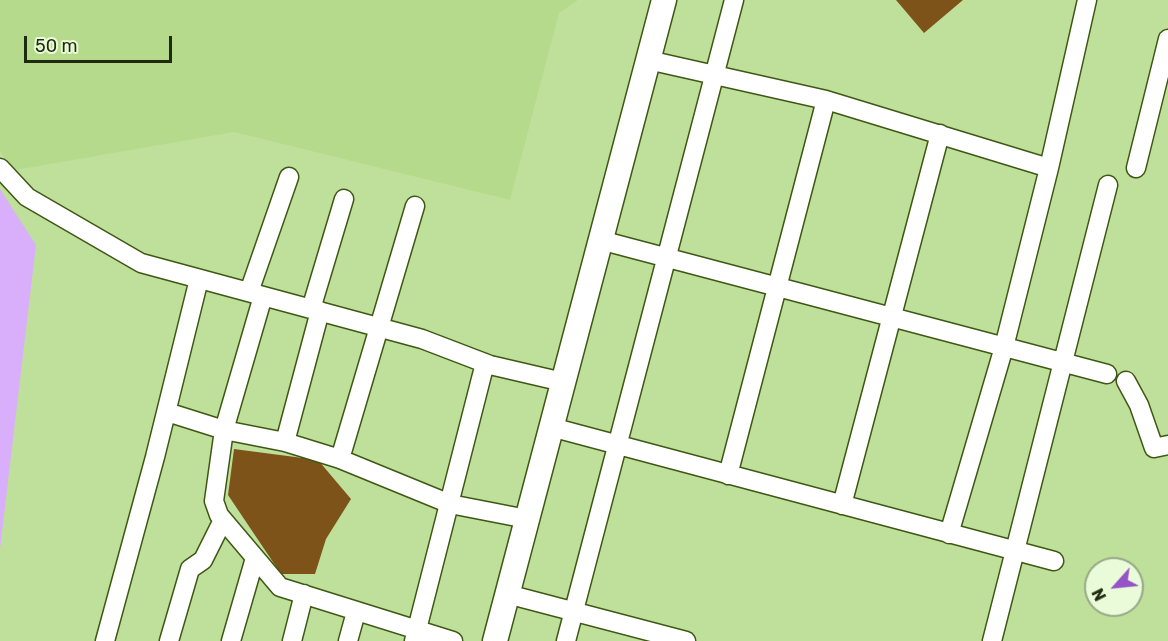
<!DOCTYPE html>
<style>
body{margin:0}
#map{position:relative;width:1168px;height:641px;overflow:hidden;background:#bfe09a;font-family:Rubik,sans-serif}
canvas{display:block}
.north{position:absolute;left:1084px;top:557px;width:60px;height:60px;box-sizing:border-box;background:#e9fbd8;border:2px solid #98a888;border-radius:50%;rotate:243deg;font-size:16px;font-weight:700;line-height:24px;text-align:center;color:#1f2b10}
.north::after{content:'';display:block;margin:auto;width:21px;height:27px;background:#9652c7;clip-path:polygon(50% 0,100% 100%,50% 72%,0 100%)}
.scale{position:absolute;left:24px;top:36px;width:148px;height:27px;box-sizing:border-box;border:3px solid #1f2b10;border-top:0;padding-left:8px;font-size:18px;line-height:21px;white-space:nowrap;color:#1f2b10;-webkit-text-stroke:4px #e9fbd8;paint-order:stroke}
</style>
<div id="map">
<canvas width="1168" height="641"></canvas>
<div class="north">N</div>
<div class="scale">50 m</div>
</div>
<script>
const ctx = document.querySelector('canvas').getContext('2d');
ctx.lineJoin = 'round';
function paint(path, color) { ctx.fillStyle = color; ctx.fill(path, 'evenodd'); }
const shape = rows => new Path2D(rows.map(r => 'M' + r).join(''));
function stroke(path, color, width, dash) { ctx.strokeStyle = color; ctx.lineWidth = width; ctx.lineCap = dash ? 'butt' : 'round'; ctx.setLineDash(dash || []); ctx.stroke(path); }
const built = shape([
 [0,0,578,0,559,13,510,200,234,132,10,171,0,150]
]);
const green = shape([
 [0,189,36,245,0,549]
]);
const building = shape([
 [896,0,963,0,924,33],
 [234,449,318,460,351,499,326,539,315,574,281,574,228,495]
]);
const street = shape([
 [648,60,826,100,1049,168],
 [0,168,27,197,141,263,422,339,490,365,563,382],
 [1136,168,1168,39],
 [600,240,1107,374],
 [249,292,289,177],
 [263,296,224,430,214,501,219,515,280,587,453,641],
 [311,309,344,199],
 [1126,381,1139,405,1154,448,1168,445],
 [167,412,224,430,285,442,340,459,450,504,527,519],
 [551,427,1054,561],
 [285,442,320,311],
 [340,459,415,206],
 [728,475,826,100],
 [842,505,940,134],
 [949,534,1004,347,1049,168,1087,0],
 [507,594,686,641],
 [105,641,155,457,199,279],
 [169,641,190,569,203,560,223,520],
 [231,641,255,558],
 [292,641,304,594],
 [348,641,356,612],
 [414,641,485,363],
 [566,641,734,0],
 [992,641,1108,185]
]);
const secondary = shape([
 [495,641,664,0]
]);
paint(built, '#b6da8c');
paint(green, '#d9affc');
paint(building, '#7e531a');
stroke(street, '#3e5814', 21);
stroke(secondary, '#3e5814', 27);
stroke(street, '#fff', 18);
stroke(secondary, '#fff', 24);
</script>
